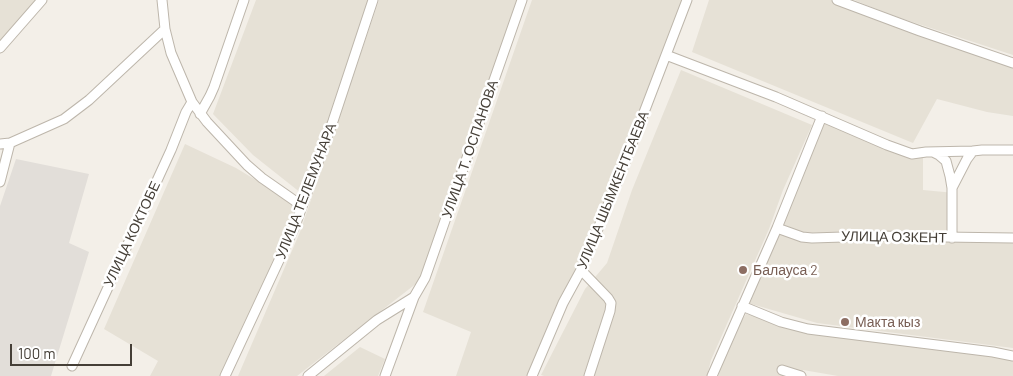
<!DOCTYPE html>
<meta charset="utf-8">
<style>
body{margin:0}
#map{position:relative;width:1013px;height:376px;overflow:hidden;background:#f3efe8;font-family:Barlow,sans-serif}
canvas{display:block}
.scale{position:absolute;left:10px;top:344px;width:122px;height:22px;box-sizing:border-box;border:2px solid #453f37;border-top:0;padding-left:6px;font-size:15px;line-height:18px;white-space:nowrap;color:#453f37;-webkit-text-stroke:4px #fff;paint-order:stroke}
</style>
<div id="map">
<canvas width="1013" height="376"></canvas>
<div class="scale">100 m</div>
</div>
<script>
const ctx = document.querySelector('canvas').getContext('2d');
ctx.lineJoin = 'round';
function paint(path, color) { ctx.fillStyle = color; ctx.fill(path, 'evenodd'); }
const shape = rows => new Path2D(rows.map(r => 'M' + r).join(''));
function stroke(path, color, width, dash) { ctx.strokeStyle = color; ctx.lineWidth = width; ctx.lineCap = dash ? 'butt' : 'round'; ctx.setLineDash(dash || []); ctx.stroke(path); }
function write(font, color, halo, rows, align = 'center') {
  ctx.font = font + ' Barlow,sans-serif'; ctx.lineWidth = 5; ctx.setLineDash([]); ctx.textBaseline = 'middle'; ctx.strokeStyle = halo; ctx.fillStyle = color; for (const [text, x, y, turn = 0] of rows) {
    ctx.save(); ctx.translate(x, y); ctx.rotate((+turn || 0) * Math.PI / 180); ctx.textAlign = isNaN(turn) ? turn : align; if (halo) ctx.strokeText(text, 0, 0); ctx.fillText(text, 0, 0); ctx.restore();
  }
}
const residential = shape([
 [0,0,36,0,0,43],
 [256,0,374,0,306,197,253,155,213,114],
 [379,0,522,0,426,276,297,376,238,376,300,232],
 [532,0,687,0,533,376,456,376,471,332,423,312],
 [709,0,831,0,918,35,1013,66,1013,116,987,112,937,99,913,143,692,52],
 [854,0,1013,0,1013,55,891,15],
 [681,70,812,125,783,190,769,229,711,360,707,376,544,376,541,375,585,289,607,263,632,190],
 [826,119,923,157,923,190,955,193,953,230,803,233,782,224],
 [185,144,236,168,302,208,226,376,150,376,158,361,104,329],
 [780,227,802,236,1013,237,1013,348,817,323,748,303],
 [746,314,820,333,1013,359,1013,376,838,376,803,370,800,376,718,376,729,342],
 [360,347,385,359,378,376,324,376]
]);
const industrial = shape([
 [16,159,89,174,69,243,89,252,51,376,0,376,0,206]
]);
const street = shape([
 [162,0,165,29,171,53,192,102,207,122,247,165,262,178,295,201,301,208],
 [837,0,920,31,1013,63],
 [0,48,42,0],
 [666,55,776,97,887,145,912,154,926,152,973,151,982,150,1013,150],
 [200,114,210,96,214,87,244,0],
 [0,144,10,143,64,119,89,100,165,29],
 [933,152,939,155,946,161,950,176,952,188,952,238],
 [0,182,10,143],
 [952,188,967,159,973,151],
 [777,228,802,237,812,238,875,236,1013,238],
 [581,270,608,298,611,303,610,311,589,376],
 [742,306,781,322,808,329,993,352,1013,356],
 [72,366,171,150,186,112,192,102],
 [782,370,801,376],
 [225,376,295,226,333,121,373,0],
 [308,376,377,320,414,297],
 [385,376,414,297,425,278,522,0],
 [532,376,563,303,581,270,617,183,687,0],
 [712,376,777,228,822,116]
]);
const markers = [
 [743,270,5,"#8d6e63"],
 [845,322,5,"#8d6e63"]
];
const streetNames = [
 ["УЛИЦА Т. ОСПАНОВА",470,149,-71],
 ["УЛИЦА ШЫМКЕНТБАЕВА",613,190,-68],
 ["УЛИЦА ТЕЛЕМУНАРА",306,191,-69],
 ["УЛИЦА КОКТОБЕ",132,234,-65],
 ["УЛИЦА ОЗКЕНТ",894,237,1]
];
const educationNames = [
 ["Балауса 2",753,270],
 ["Макта кыз",855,322]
];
paint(residential, '#e6e1d6');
paint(industrial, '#e2ded9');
stroke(street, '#bdb6ab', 11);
stroke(street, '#fff', 9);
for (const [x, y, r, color] of markers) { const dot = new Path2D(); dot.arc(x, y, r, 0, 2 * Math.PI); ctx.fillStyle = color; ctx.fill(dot); stroke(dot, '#fff', 2); }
write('14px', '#453f37', '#fff', streetNames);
write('14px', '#785e54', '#fff', educationNames, 'left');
</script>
